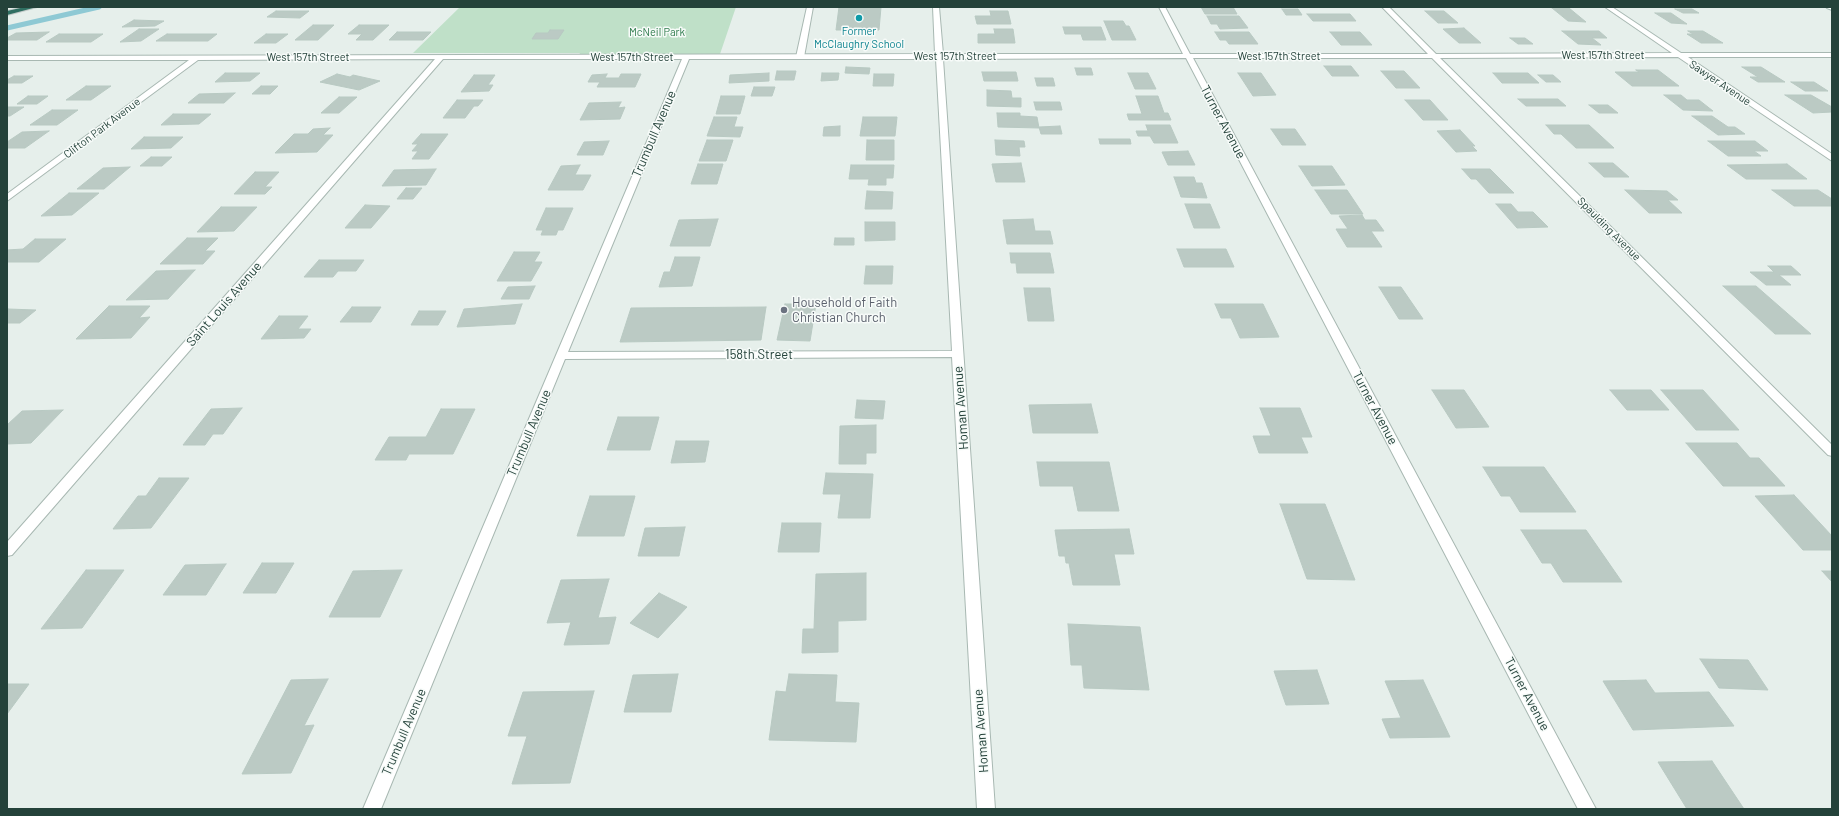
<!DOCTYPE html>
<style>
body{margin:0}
#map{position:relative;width:1839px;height:816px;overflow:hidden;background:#e6efeb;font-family:Barlow,sans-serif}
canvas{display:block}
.frame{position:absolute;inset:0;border:8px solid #24423a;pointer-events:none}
</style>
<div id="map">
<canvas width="1839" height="816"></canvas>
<div class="frame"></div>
</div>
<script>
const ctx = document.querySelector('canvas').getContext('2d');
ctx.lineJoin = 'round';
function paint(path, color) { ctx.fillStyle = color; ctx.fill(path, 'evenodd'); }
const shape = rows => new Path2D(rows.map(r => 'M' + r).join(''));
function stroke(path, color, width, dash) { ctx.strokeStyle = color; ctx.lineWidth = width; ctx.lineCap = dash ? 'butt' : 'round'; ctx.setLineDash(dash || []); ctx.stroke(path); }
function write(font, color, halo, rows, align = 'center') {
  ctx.font = font + ' Barlow,sans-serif'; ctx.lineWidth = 3; ctx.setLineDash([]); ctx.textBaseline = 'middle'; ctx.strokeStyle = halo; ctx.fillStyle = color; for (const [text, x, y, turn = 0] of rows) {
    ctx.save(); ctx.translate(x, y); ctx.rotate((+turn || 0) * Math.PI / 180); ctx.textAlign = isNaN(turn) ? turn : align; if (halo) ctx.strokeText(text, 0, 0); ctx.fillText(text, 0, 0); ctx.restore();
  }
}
const green = shape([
 [460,7,736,7,719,57,578,57,580,53,413,53]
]);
const stream = shape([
 [7,28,99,7]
]);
const building = shape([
 [839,7,881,7,879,30,836,30,839,7],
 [1201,7,1233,7,1237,14,1205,14,1201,7],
 [1552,8,1569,8,1586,22,1568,21,1552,8],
 [1282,9,1298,9,1302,15,1286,15,1282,9],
 [1675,9,1692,9,1699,13,1683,13,1675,9],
 [276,11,309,11,300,18,267,17,276,11],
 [990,11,1008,11,1011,24,977,24,975,16,991,16,990,11],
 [1425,11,1444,11,1458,23,1438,23,1425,11],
 [1655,13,1671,13,1687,24,1671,23,1655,13],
 [1307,14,1350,14,1356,21,1313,21,1307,14],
 [1207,16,1239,16,1248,28,1220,29,1217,24,1211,24,1207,16],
 [134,20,164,21,155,26,122,27,134,20],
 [1104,21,1123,21,1126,26,1129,26,1136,40,1112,40,1104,21],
 [313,25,334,25,318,40,295,40,313,25],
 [359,25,389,25,373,40,356,40,362,34,348,34,359,25],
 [1063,27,1101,27,1106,40,1083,40,1081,34,1065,34,1063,27],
 [1464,28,1481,43,1459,43,1443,29,1464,28],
 [139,29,159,29,141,41,120,42,139,29],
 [994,29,1013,29,1015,43,978,43,978,34,995,34,994,29],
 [550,30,564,30,558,39,532,39,536,33,548,33,550,30],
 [1562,31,1599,31,1607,38,1592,38,1601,45,1578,44,1562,31],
 [1688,31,1703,31,1723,43,1701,43,1687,34,1693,34,1688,31],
 [49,32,37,40,7,40,7,38,16,33,49,32],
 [397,32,431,32,423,40,389,40,397,32],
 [1215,32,1249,32,1258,44,1229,44,1226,40,1220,40,1215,32],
 [1330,32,1360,32,1372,45,1341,45,1330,32],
 [59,34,103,34,91,42,46,42,59,34],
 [167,34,217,34,208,41,156,41,167,34],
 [266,34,288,34,276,43,254,43,266,34],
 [1510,38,1525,38,1533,44,1518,44,1510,38],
 [1324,66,1351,66,1359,76,1332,76,1324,66],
 [846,67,870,68,869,74,845,73,846,67],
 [1742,67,1761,67,1785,82,1758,82,1750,77,1758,77,1742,67],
 [1075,68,1091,68,1093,75,1077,75,1075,68],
 [1636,70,1658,70,1679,86,1632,86,1615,72,1639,72,1636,70],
 [777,71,796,71,794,80,775,80,777,71],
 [1381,71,1404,71,1420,88,1396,88,1381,71],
 [982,72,1016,72,1018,81,984,81,982,72],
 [225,73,260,73,250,81,215,82,225,73],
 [769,73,769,81,729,83,730,75,769,73],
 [822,73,839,73,838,80,821,81,822,73],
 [1128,73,1148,73,1156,89,1135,89,1128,73],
 [1238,73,1261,73,1276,95,1253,96,1238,73],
 [1493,73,1528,73,1539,83,1502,83,1493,73],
 [337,74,350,77,353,75,380,81,359,90,320,82,337,74],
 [607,74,605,78,619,78,621,74,641,74,635,87,597,87,600,82,588,82,592,75,607,74],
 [874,74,894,74,893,86,873,86,874,74],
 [474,75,495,75,488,85,493,85,489,91,461,92,474,75],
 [1538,75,1553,75,1561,82,1546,82,1538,75],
 [14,76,33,76,22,83,7,83,7,80,14,76],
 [1035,78,1053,78,1055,86,1037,86,1035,78],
 [1791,82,1814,82,1828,91,1805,91,1791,82],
 [86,86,111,86,91,100,66,100,86,86],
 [261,86,278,86,270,94,252,94,261,86],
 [754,87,775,87,772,96,751,96,754,87],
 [987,90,1011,91,1012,98,1021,98,1021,107,987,106,987,90],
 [235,93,224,103,188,103,199,94,235,93],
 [1664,95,1681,95,1687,100,1699,100,1713,111,1683,110,1664,95],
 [1785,95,1811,95,1832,107,1832,112,1813,113,1785,95],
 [28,96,48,96,37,104,17,104,28,96],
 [721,96,745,96,740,114,716,114,721,96],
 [1136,96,1158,96,1164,113,1168,113,1171,120,1129,120,1127,114,1142,114,1136,96],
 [339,97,357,97,339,113,321,113,339,97],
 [1518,99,1558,99,1566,106,1526,106,1518,99],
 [457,100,483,100,478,106,474,106,465,118,443,118,457,100],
 [1405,100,1430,100,1448,120,1423,120,1405,100],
 [621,102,618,108,625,107,620,119,580,120,589,103,621,102],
 [1034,102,1060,102,1062,110,1036,110,1034,102],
 [1589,105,1608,105,1618,113,1599,113,1589,105],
 [7,107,24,107,10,116,7,116,7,107],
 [52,110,78,110,57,125,30,125,52,110],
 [997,113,1020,113,1020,116,1037,117,1039,128,998,127,997,113],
 [173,114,211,114,199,124,161,125,173,114],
 [1692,116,1712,116,1728,127,1735,127,1745,134,1718,135,1692,116],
 [714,117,737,117,734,127,743,127,740,137,707,136,714,117],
 [863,117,897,117,895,136,860,136,863,117],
 [1146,125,1170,125,1178,143,1154,143,1150,136,1138,136,1136,131,1148,131,1146,125],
 [1546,125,1589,125,1614,148,1576,148,1561,134,1554,134,1546,125],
 [840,126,840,136,823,136,824,127,840,126],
 [1060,126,1062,134,1041,134,1039,127,1060,126],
 [330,128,323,135,333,135,317,152,275,153,294,134,308,134,313,129,330,128],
 [1271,129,1295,129,1306,145,1282,145,1271,129],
 [1460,130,1475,146,1472,146,1477,151,1456,152,1437,131,1460,130],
 [49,131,25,148,7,148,7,142,22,132,49,131],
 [421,134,448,134,429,159,412,159,418,151,412,151,418,144,412,144,421,134],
 [144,137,183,137,171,148,131,149,144,137],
 [1099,139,1130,139,1131,144,1100,144,1099,139],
 [707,140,733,140,726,161,699,161,707,140],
 [867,140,894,140,894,160,866,160,867,140],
 [995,140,1024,141,1025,147,1019,147,1020,156,996,155,995,140],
 [609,141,603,155,577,155,584,142,609,141],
 [1708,141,1755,141,1768,151,1754,151,1761,156,1728,156,1708,141],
 [1188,151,1195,165,1168,165,1162,152,1188,151],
 [151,157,172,157,162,166,140,166,151,157],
 [1021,163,1025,182,996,182,992,164,1021,163],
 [1589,163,1613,163,1629,177,1604,177,1589,163],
 [698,164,723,164,717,184,691,184,698,164],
 [1787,164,1807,179,1746,179,1727,165,1787,164],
 [580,165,575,175,591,175,583,190,548,190,561,166,580,165],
 [851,165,894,165,893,178,886,178,886,185,868,185,869,179,849,179,851,165],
 [1299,166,1332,166,1345,185,1312,186,1299,166],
 [130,167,104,189,77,189,103,168,130,167],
 [436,169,426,185,382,186,394,170,436,169],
 [1462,169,1490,169,1514,193,1489,193,1476,179,1471,179,1462,169],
 [255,172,279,172,265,187,272,187,265,194,234,194,255,172],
 [1174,177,1194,177,1196,183,1202,183,1207,198,1181,197,1174,177],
 [406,188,422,188,413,199,397,199,406,188],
 [1315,190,1347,190,1363,214,1331,214,1315,190],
 [1625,190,1667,191,1678,200,1668,200,1682,213,1649,213,1625,190],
 [1772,190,1818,190,1832,199,1832,206,1794,206,1772,190],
 [867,191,893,192,892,209,865,209,867,191],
 [69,193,99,193,72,215,41,216,69,193],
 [1185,204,1210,204,1220,228,1194,228,1185,204],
 [1496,204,1511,204,1518,212,1533,212,1548,227,1517,228,1496,204],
 [365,205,390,206,371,228,345,228,365,205],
 [221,207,257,207,234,231,197,232,221,207],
 [546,208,573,208,563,230,558,230,556,235,541,235,543,230,536,230,546,208],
 [1362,215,1365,220,1376,220,1384,231,1371,231,1382,247,1347,247,1336,229,1348,229,1339,216,1362,215],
 [718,219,710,246,670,246,679,220,718,219],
 [1033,219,1035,231,1050,231,1053,244,1007,244,1003,220,1033,219],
 [865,222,895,222,895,240,865,241,865,222],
 [187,238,218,238,205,251,215,251,203,264,160,264,187,238],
 [835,238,854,238,854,245,834,245,835,238],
 [35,239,66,239,39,262,7,262,7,250,23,249,35,239],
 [1177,249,1226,249,1234,267,1184,267,1177,249],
 [514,252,540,252,534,262,542,262,531,281,497,281,514,252],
 [1010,253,1050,253,1054,273,1017,273,1016,263,1011,263,1010,253],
 [675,257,700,257,692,286,659,287,664,272,670,272,675,257],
 [319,260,364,260,356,271,338,271,333,277,304,277,319,260],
 [866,266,893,266,892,284,864,284,866,266],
 [1768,266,1791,266,1801,275,1779,275,1791,285,1766,285,1750,272,1774,272,1768,266],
 [195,270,168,299,126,300,156,271,195,270],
 [535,286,529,299,501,299,508,287,535,286],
 [1723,286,1756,286,1811,334,1775,334,1723,286],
 [1379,287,1401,287,1423,319,1399,319,1379,287],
 [1024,288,1050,288,1054,321,1028,321,1024,288],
 [522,304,515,324,457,327,464,309,522,304],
 [785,304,816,304,810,341,777,340,785,304],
 [1215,304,1263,304,1279,337,1240,338,1231,318,1221,318,1215,304],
 [109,306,150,306,139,318,150,317,131,338,76,339,109,306],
 [352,307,381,307,371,322,340,322,352,307],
 [766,307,761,340,620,342,631,308,766,307],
 [8,309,36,310,20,323,7,323,8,309],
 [419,311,446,311,438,325,411,325,419,311],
 [279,316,308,316,298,329,311,329,304,338,261,339,279,316],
 [1432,390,1464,390,1489,427,1456,428,1432,390],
 [1610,390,1651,390,1669,410,1627,410,1610,390],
 [1661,390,1703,390,1739,430,1696,430,1661,390],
 [857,400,885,401,883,419,855,418,857,400],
 [1091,404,1098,433,1033,433,1029,405,1091,404],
 [242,408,223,434,213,434,205,445,183,445,211,409,242,408],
 [1260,408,1300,408,1312,437,1301,437,1308,453,1259,453,1253,436,1271,436,1260,408],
 [441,409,475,409,453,454,409,454,406,460,375,460,389,437,426,437,441,409],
 [63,410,31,443,7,444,7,425,22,411,63,410],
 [618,417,659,417,650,450,607,450,618,417],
 [876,425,876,453,866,453,866,464,839,464,840,426,876,425],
 [676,441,709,441,705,462,671,463,676,441],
 [1686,443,1737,443,1750,458,1759,458,1785,486,1723,486,1686,443],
 [1037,462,1109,462,1119,511,1078,511,1073,486,1040,486,1037,462],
 [1483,467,1544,467,1576,512,1520,512,1510,496,1501,496,1483,467],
 [826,473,873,474,870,518,838,518,841,494,823,494,826,473],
 [159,478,189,478,151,528,113,529,138,496,146,496,159,478],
 [1794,495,1832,536,1832,550,1803,550,1755,496,1794,495],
 [590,496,635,496,624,536,577,536,590,496],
 [1280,504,1325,504,1355,580,1307,579,1280,504],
 [782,523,821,523,819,552,778,552,782,523],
 [685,527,679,556,638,556,645,528,685,527],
 [1129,529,1134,554,1114,554,1120,585,1073,585,1069,563,1066,563,1065,556,1059,556,1055,530,1129,529],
 [1521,530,1586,530,1622,582,1563,582,1551,563,1542,563,1521,530],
 [262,563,294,563,276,593,243,593,262,563],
 [226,564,206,595,163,595,185,565,226,564],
 [86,570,124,570,82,628,41,629,86,570],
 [402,570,380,617,329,617,353,571,402,570],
 [1822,571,1832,571,1832,582,1822,571],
 [866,573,866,620,838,621,838,652,802,653,803,629,814,629,816,574,866,573],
 [609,579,598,618,616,617,609,644,564,645,571,622,547,623,561,580,609,579],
 [659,593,687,607,658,638,630,623,659,593],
 [1068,624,1140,627,1149,690,1084,688,1082,665,1071,665,1068,624],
 [1700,659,1748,660,1768,690,1719,688,1700,659],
 [1317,670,1329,704,1286,705,1274,671,1317,670],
 [678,674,671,712,624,712,633,675,678,674],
 [789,674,837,675,835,702,859,703,856,742,769,740,776,691,786,692,789,674],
 [328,679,304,726,314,725,291,773,242,774,291,680,328,679],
 [1423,680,1450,737,1390,738,1382,719,1401,718,1385,681,1423,680],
 [1646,680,1655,693,1709,692,1734,726,1633,730,1603,681,1646,680],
 [7,684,29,684,7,714,7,684],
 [594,691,570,783,512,784,527,736,508,736,523,692,594,691],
 [1712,761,1744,809,1687,809,1658,762,1712,761]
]);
const service = shape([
 [807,7,813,7,804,57,800,59,796,57,807,7]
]);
const minor = shape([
 [933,7,939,7,943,54,1183,54,1159,7,1165,7,1190,54,1428,54,1382,7,1389,7,1436,54,1672,53,1605,7,1612,7,1681,53,1832,53,1832,57,1688,57,1832,154,1832,161,1678,57,1440,58,1832,445,1832,456,1828,455,1432,58,1193,58,1596,809,1578,809,1186,58,943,59,995,809,977,809,952,357,565,359,381,809,363,809,682,59,443,59,12,555,7,556,7,542,435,59,198,60,7,201,7,194,189,60,7,60,7,56,935,54,933,7],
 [689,59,936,59,952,351,568,352,689,59]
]);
const secondary = shape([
 [1826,7,1832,7,1832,10,1827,8,1826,7]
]);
const motorway = shape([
 [25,7,37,7,7,15,7,11,25,7]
]);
const markers = [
 [859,18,4,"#0f9aa8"],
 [784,310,4,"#6b7280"]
];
const farCulturenames = [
 ["Former",859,31],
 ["McClaughry School",859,44]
];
const farParknames = [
 ["McNeil Park",657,32]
];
const farStreetnames = [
 ["West 157th Street",1603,55],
 ["West 157th Street",955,56],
 ["West 157th Street",1279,56],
 ["West 157th Street",308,57],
 ["West 157th Street",632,57],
 ["Sawyer Avenue",1720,83,34],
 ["Clifton Park Avenue",102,128,-37],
 ["Spaulding Avenue",1609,229,45]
];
const streetNames = [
 ["Turner Avenue",1223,122,62],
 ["Trumbull Avenue",654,134,-67],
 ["Saint Louis Avenue",224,304,-49],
 ["158th Street",759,355],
 ["Homan Avenue",961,408,-94],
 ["Turner Avenue",1375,408,62],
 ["Trumbull Avenue",529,433,-67],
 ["Turner Avenue",1527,694,62],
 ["Homan Avenue",981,731,-94],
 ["Trumbull Avenue",404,732,-67]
];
const worshipNames = [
 ["Household of Faith",792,303],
 ["Christian Church",792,318]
];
paint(green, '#bfe0c8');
stroke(stream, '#8ec9d4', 5);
paint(building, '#bbcac4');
stroke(building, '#b8c9c2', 1);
stroke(service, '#a8b8b2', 2);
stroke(minor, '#a8b8b2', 2);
stroke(secondary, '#a4bbb3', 2);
stroke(motorway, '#c2cac8', 2);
paint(service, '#fff');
paint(minor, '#fff');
paint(secondary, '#fff');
paint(motorway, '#2f6f62');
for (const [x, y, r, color] of markers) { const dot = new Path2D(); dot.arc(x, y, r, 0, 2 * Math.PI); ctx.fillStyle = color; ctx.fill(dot); stroke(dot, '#f7fbf9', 1.5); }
write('11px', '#0d838f', '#f7fbf9', farCulturenames);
write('11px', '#2d7a4b', '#f7fbf9', farParknames);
write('11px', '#24423a', '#f7fbf9', farStreetnames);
write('13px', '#24423a', '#f7fbf9', streetNames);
write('13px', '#5b616d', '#f7fbf9', worshipNames, 'left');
</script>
